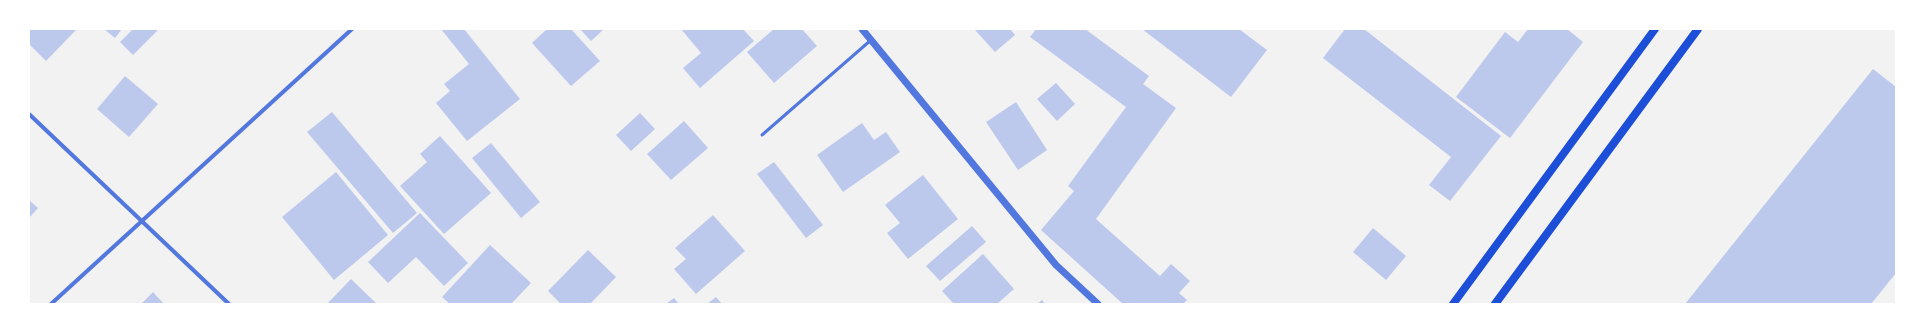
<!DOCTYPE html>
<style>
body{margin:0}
#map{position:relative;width:1925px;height:333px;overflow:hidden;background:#f2f2f2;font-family:"Fira Sans Condensed",sans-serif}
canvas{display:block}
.frame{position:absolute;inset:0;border:30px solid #fff;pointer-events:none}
</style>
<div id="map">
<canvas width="1925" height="333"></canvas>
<div class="frame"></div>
</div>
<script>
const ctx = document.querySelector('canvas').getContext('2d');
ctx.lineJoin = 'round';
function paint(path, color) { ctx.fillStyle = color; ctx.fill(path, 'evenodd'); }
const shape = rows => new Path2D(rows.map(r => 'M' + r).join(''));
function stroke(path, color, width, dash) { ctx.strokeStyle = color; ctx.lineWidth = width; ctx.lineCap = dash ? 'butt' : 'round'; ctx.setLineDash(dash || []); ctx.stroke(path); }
const building = shape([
 [29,29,77,29,46,61,29,44],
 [104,29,122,29,115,38],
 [133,29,159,29,133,55,120,42],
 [441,29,464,29,520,99,467,141,436,103,450,91,444,84,469,64],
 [547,29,571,29,600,61,571,86,532,43],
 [580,29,604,29,591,41],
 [681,29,743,29,754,41,700,88,683,68,701,53],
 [774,29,802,29,817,46,774,83,747,52],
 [974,29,1010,29,1015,35,995,52],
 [1036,29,1085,29,1149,76,1143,84,1176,108,1096,219,1160,276,1171,264,1190,281,1179,293,1187,300,1183,304,1123,304,1041,230,1074,191,1068,186,1126,107,1030,37],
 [1142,29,1239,29,1267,50,1231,97],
 [1345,29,1364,29,1501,136,1450,201,1429,185,1451,157,1323,58],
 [1528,29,1567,29,1583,42,1510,138,1456,97,1505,32,1518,42],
 [1873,69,1896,87,1896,273,1871,304,1685,304],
 [125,76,158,104,129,137,97,109],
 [1056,83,1075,104,1057,121,1037,99],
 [1016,102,1047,150,1018,170,986,122],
 [332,112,417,213,393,233,307,132],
 [640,113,655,129,631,151,616,135],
 [684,121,708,148,671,180,647,154],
 [862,123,874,140,886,132,900,152,843,192,817,155],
 [440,136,491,193,444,234,400,186,427,162,420,154],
 [491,143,540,202,521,218,472,158],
 [774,162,823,225,806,238,757,174],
 [336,172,388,235,334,280,282,217],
 [923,175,958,219,908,259,887,233,900,223,885,205],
 [29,200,38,208,29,218],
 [420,213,468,263,444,286,416,257,388,283,368,262],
 [713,215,745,251,696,294,674,269,686,259,675,248],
 [972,226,986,242,940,281,926,266],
 [1373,228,1406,256,1386,280,1353,252],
 [490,245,531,283,511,304,450,304,442,297],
 [588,250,616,277,590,304,561,304,548,291],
 [983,254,1014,289,997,304,954,304,942,291],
 [351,279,377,304,327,304],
 [153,292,164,304,141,304],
 [716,297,722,304,707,304],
 [674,298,679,304,666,304],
 [1042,300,1045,304,1037,304]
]);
const service = shape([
 [762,135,871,40]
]);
const minor = shape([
 [29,114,229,304],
 [51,304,352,29]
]);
const tertiary = shape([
 [862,29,1056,265,1098,304]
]);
const secondary = shape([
 [1453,304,1655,29],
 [1495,304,1698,29]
]);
paint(building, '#bdc9ec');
stroke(service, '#5277de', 3);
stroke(minor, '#5277de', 4);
stroke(tertiary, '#5277de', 7);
stroke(secondary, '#1d4ed8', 8);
</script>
